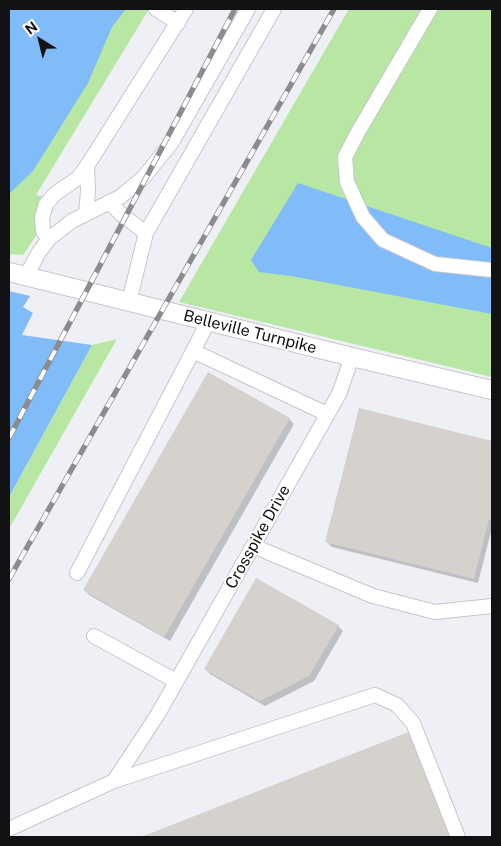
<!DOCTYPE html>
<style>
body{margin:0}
#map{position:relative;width:501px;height:846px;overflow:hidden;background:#eff0f5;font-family:"Public Sans",sans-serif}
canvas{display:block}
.frame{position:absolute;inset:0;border:10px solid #121214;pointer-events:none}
.north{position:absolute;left:15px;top:15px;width:50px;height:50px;-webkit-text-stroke:4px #fff;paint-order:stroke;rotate:324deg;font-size:14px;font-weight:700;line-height:20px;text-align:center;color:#121214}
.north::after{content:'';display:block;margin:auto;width:18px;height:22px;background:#121214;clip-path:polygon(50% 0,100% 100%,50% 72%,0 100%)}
</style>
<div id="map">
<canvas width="501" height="846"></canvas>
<div class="frame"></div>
<div class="north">N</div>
</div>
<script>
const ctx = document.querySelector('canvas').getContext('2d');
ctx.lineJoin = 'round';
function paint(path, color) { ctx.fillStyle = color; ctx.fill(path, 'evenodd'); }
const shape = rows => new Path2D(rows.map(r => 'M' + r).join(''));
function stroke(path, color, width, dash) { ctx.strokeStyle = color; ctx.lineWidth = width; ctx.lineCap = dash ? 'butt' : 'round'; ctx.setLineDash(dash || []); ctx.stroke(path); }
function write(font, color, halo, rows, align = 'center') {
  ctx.font = font + ' "Public Sans",sans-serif'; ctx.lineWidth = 4; ctx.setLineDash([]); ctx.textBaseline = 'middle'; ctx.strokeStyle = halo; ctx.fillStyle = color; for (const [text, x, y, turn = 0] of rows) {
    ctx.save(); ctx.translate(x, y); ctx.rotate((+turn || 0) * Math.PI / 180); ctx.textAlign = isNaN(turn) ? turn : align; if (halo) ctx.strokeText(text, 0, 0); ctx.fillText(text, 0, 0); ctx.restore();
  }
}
const green = shape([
 [9,9,149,9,36,195,54,200,53,211,23,255,9,254],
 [349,9,492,9,492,377,179,302],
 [117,339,9,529,9,497,92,345]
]);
const water = shape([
 [9,9,126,9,112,27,88,83,33,171,9,194],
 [298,183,492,248,492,314,291,276,259,272,251,260],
 [9,291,30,296,23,307,33,313,22,335,92,345,9,497]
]);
const shadow = shape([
 [360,410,492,443,492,528,478,583,332,547,327,542],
 [289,419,294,424,170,641,89,595,85,590],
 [338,626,343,631,314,681,265,706,210,674,205,669],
 [411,732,455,837,144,837]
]);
const building = shape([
 [208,372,290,418,164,637,83,590],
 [359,408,492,441,492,520,489,519,474,579,325,542],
 [256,578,339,625,309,676,260,701,204,669],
 [411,731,453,837,141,837]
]);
const minor = shape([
 [156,9,178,23],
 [430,9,358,132,345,157,347,182,363,217,383,240,435,264,492,270],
 [109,202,121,214,146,233],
 [86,214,88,191,87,166,186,9],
 [49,239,43,231,42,218,46,204,55,194,78,178,87,166],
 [26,276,39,252,50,238,72,221,120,197,143,178,172,142,248,9],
 [129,302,146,233,274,9],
 [193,351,208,322],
 [253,546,373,596,435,612,492,606],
 [77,573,193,351,327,414],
 [94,636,176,681],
 [114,781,375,695,397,705,413,723,458,837],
 [9,829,114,781,158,714,339,394,352,357]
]);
const major = shape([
 [9,272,352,357,492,390]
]);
const rail = shape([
 [9,438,235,9],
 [9,579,334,9]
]);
const streetNames = [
 ["Belleville Turnpike",250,332,14],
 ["Crosspike Drive",258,537,-61]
];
paint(green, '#b8e7a3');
paint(water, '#80bbfa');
paint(shadow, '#0003');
paint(building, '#d5d1cd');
stroke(minor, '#c6c7cc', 16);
stroke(major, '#c6c7cc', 20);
stroke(minor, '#fff', 14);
stroke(major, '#fff', 18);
stroke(rail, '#8b8c8f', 5.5);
stroke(rail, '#fff', 4, [11]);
write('16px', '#121214', '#fff', streetNames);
</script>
